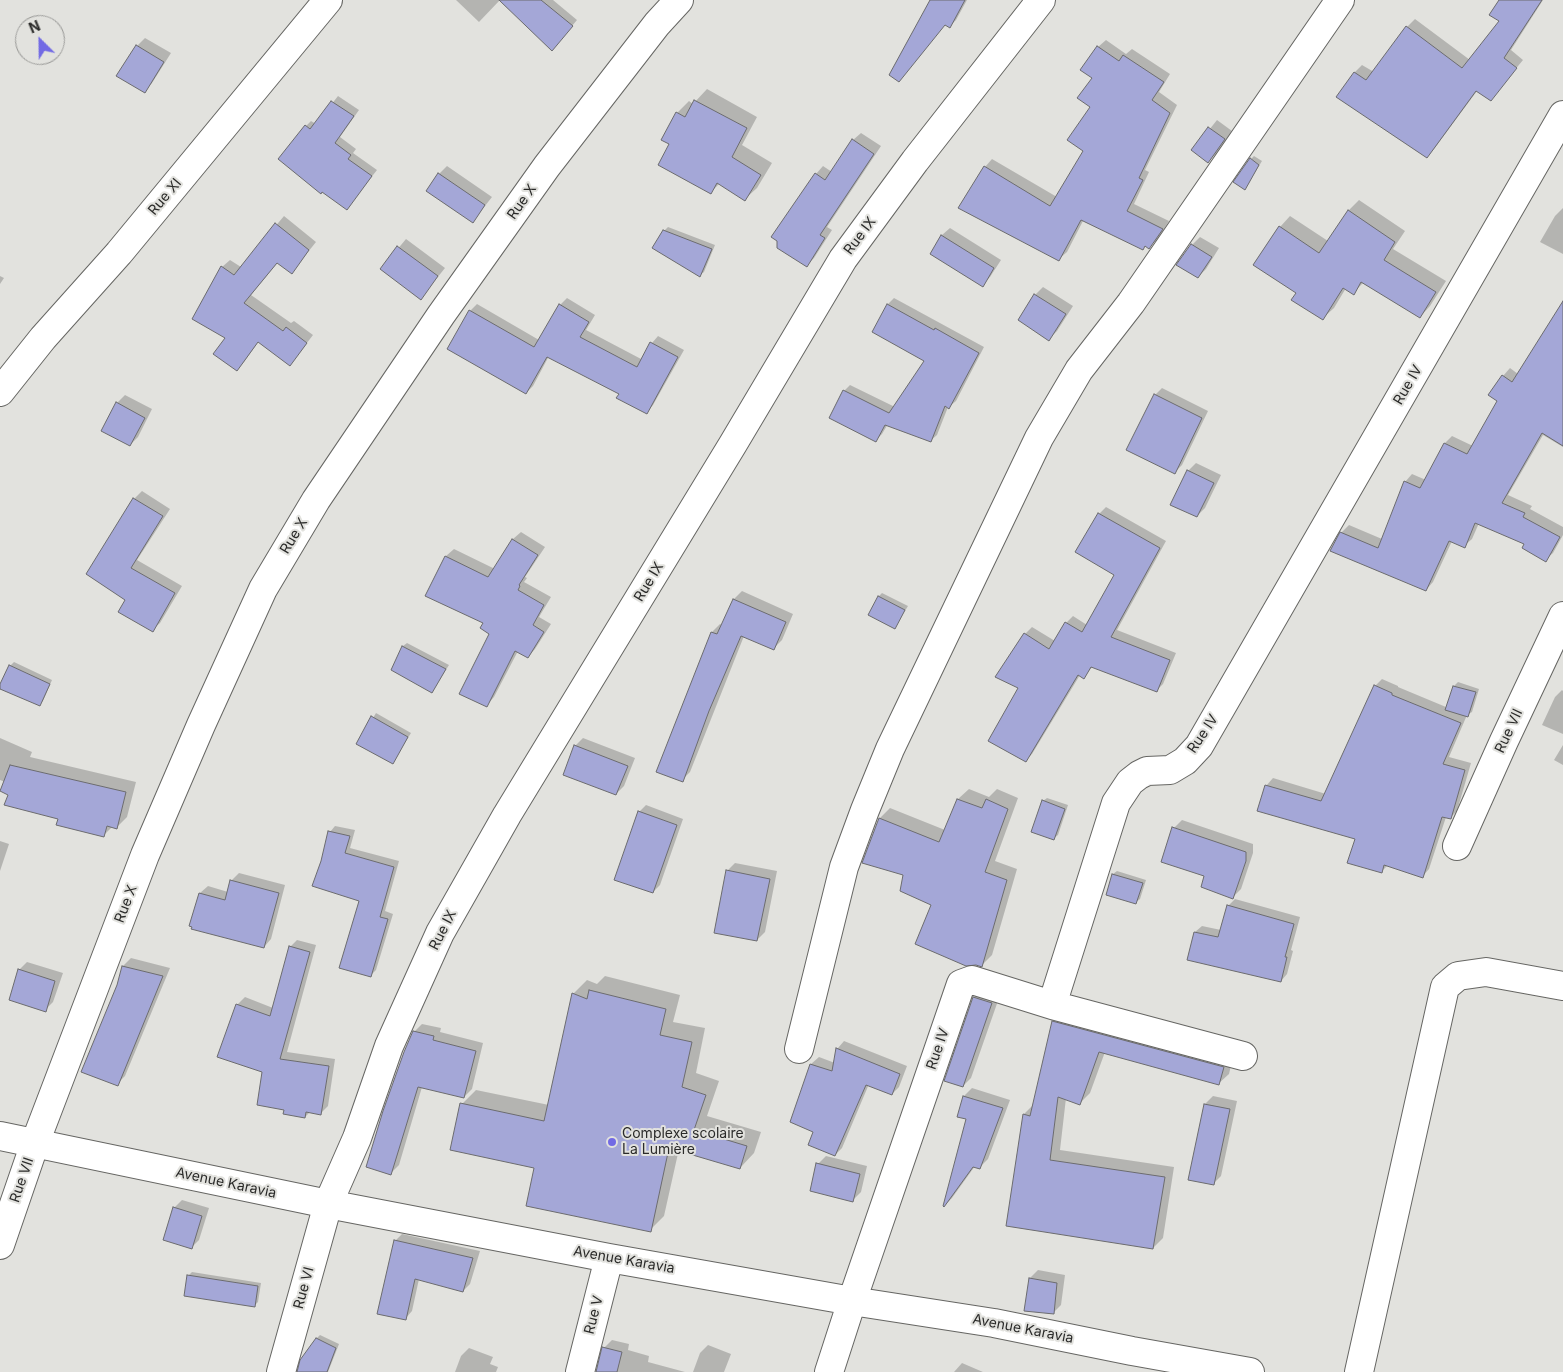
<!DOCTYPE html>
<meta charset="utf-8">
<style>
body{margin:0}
#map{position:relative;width:1563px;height:1372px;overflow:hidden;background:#e2e2de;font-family:Inter,sans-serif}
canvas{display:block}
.north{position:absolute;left:15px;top:15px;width:50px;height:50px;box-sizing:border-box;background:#e2e2de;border:1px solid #989896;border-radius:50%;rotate:337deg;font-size:14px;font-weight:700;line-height:20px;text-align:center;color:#2a2a29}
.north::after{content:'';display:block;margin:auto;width:18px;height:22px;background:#726ae4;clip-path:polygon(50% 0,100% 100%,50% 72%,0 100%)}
</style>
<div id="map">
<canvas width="1563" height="1372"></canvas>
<div class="north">N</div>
</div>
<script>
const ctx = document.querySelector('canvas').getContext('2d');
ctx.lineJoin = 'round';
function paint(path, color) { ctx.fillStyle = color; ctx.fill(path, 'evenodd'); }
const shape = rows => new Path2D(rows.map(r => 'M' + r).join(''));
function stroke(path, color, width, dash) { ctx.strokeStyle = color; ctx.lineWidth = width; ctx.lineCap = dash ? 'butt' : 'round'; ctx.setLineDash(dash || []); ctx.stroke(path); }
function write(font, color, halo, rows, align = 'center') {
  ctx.font = font + ' Inter,sans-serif'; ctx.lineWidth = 4; ctx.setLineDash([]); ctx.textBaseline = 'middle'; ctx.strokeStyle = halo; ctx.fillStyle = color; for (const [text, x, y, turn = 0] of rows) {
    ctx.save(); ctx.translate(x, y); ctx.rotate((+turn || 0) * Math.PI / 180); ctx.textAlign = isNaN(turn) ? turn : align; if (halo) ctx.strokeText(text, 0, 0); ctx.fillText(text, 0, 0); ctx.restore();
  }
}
const shadow = shape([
 [456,0,553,0,577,20,557,44,500,0,479,22],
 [932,0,967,0,956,20,950,26],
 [1500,0,1543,0,1511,50,1523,60,1491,99,1477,91,1434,149,1427,157,1338,97,1355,72,1362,65,1374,72,1407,27,1415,19,1470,60,1501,21],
 [145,38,171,53,152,83,144,91,137,46],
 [1106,40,1126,54,1132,49,1170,74,1159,92,1177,105,1145,170,1149,172,1134,204,1169,221,1157,240,1149,247,1146,245,1143,249,1084,219,1067,252,1059,259,985,167,992,159,1057,197,1084,151,1092,106,1093,78,1098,47],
 [707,89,757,117,742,145,772,163,757,188,745,199,720,183,711,192,671,143,663,139,677,113,689,101,693,104],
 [338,96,359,110,340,137,356,149,353,153,377,170,347,208,306,126,311,121,316,124],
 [1217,120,1232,131,1216,154,1208,162,1193,150],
 [861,133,881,146,827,227,832,230,814,258,807,265,816,174,823,166,832,172,853,140],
 [1254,156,1262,161,1245,189,1251,159],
 [447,166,492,197,473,221,439,174],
 [1359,200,1405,231,1393,249,1446,281,1430,306,1420,317,1364,282,1353,293,1346,288,1334,308,1323,318,1297,293,1280,227,1290,216,1328,241,1349,210],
 [1563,208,1563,254,1540,242,1555,216],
 [284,216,316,242,292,272,278,262,251,295,291,323,294,321,313,335,297,356,259,341,244,362,237,369,227,337,222,267,230,260,241,267],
 [668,227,715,245,704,272,700,275,664,231],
 [950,228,1001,260,990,277,982,285,931,253,942,235],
 [1200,237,1219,248,1206,269,1198,277,1192,245],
 [406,239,445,268,421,298,381,269],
 [0,276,4,278,0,284],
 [1043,287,1073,306,1057,331,1049,339,1019,320,1035,295],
 [567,298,595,315,586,330,643,360,652,343,658,336,684,350,653,405,647,412,620,394,549,356,533,386,526,393,470,311,477,304,539,340,560,305],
 [894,298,984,347,956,401,949,407,948,407,937,435,930,441,888,424,882,434,876,440,844,391,850,385,895,407,926,361,874,332,888,304],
 [1563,323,1563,447,1543,435,1508,495,1532,506,1530,509,1563,527,1563,535,1553,553,1545,560,1526,544,1479,523,1472,539,1464,546,1452,541,1433,582,1426,590,1341,533,1349,525,1382,539,1405,482,1412,474,1426,480,1445,443,1452,436,1473,446,1499,400,1503,376,1510,368,1518,374],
 [1162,388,1208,411,1182,465,1175,472,1155,395],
 [125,395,152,409,138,437,130,445,117,403],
 [1196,463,1221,475,1205,508,1197,516,1188,471],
 [142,491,170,509,137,560,182,586,160,623,152,630,127,599,88,574,134,499],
 [1106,507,1166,541,1117,630,1176,653,1163,684,1156,691,1093,666,1084,677,1080,675,1032,754,1025,761,1019,687,1025,634,1032,627,1055,641,1066,623,1073,616,1087,625,1115,574,1099,514],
 [521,532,545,547,525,577,527,578,524,582,551,597,539,617,551,624,535,649,528,657,518,651,494,697,487,705,490,633,484,623,426,595,446,556,454,549,495,569,513,539],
 [742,591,793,614,782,640,774,648,744,636,690,772,682,780,658,771,712,632,720,624,722,625,734,599],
 [882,593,908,606,895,627,869,615,879,596],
 [407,643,449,665,432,692,392,669,403,646],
 [14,662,52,680,43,701,39,705,0,687,10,666],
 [1382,679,1398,686,1398,687,1446,707,1454,686,1458,682,1479,689,1472,712,1467,715,1449,757,1471,763,1457,811,1450,818,1446,817,1429,869,1422,877,1388,865,1382,871,1356,838,1266,786,1273,778,1326,794,1375,686],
 [1562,690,1563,691,1563,734,1542,725,1555,697],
 [376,713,411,733,393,762,358,743],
 [0,738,32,752,30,757,136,782,127,817,117,827,113,826,104,835,59,818,10,794,5,782,0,780],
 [583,738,635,758,624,786,616,794,575,746],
 [1563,745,1563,765,1554,760],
 [969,789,989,797,997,789,1018,798,995,861,1017,869,992,955,982,965,933,904,905,874,864,862,880,818,890,808,945,830,958,799],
 [1047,798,1068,805,1058,835,1054,838,1043,801],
 [646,805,683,819,660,885,653,892,639,812],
 [1182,820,1253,844,1253,853,1241,889,1233,897,1174,828],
 [335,826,355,830,350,848,399,861,385,911,393,914,376,970,370,976,361,900,322,861,330,832],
 [0,841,9,844,0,871],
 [735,863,777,871,765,932,757,940,727,871],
 [1117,871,1146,880,1140,899,1136,902,1107,894,1113,874],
 [239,873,285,885,271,939,264,947,200,893,208,886,228,892,231,881],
 [1235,899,1300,917,1291,950,1293,951,1287,974,1281,981,1195,932,1202,926,1221,930,1228,906],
 [297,940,316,945,287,1052,335,1059,328,1106,320,1114,310,1112,305,1117,285,1109,264,1072,237,1005,245,997,273,1008,290,947],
 [131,958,170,968,125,1076,117,1084,118,985,123,966],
 [27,962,63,973,53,1002,45,1010,19,970],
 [605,976,680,995,673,1022,705,1028,696,1073,719,1081,707,1116,761,1132,754,1153,740,1168,679,1149,664,1216,650,1230,536,1168,462,1104,476,1090,549,1105,573,994,587,980,597,984],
 [982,989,1000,995,971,1078,963,1086,974,997],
 [1064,1012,1233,1057,1229,1074,1218,1084,1105,1052,1090,1093,1080,1103,1066,1098,1060,1150,1174,1167,1163,1238,1153,1248,1007,1225,1024,1114,1033,1105,1053,1022],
 [422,1024,441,1028,440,1032,483,1043,472,1089,464,1097,422,1087,399,1165,391,1173,414,1032],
 [844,1041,907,1066,899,1087,892,1094,869,1084,842,1148,835,1155,815,1131,792,1122,811,1064,819,1057,835,1063,838,1048],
 [972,1088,1010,1100,988,1159,980,1167,975,1166,952,1198,944,1206,967,1119,964,1096],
 [1213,1096,1237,1101,1221,1176,1213,1184,1189,1179,1205,1104],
 [826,1156,867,1166,861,1192,853,1200,818,1164],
 [182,1200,209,1208,199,1240,191,1248,174,1208],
 [402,1234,480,1251,470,1284,463,1291,419,1279,412,1311,405,1319,395,1241],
 [1038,1270,1065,1275,1061,1305,1053,1313,1026,1310,1030,1278],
 [192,1272,261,1283,258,1302,255,1305,188,1276],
 [320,1335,339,1344,328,1372,309,1372,316,1339],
 [612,1340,629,1344,628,1350,649,1356,648,1362,685,1372,597,1372,604,1348],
 [708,1345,731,1354,724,1372,693,1372,700,1353],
 [469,1348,493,1357,490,1364,498,1367,496,1372,455,1372,461,1356],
 [962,1363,983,1372,954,1372]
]);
const building = shape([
 [499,0,541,0,573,26,552,51,499,0],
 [930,0,965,0,950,28,945,25,899,82,889,75,930,0],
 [1499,0,1542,0,1504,58,1517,68,1491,101,1476,91,1427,158,1336,97,1354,72,1366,80,1406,26,1462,68,1499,21,1489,15,1499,0],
 [136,45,164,62,145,93,116,76,136,45],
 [1097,46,1119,61,1123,55,1164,82,1152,100,1170,113,1139,178,1143,180,1127,211,1163,229,1149,249,1145,246,1143,250,1081,220,1059,261,958,208,984,166,1050,206,1083,151,1067,140,1090,107,1077,98,1092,78,1080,70,1097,46],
 [694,100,747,128,732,157,761,175,745,201,717,183,711,194,658,165,669,144,661,140,676,112,685,117,694,100],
 [331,101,354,116,335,143,351,155,348,159,372,176,347,210,322,192,321,194,278,159,305,125,310,129,331,101],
 [1208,127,1225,139,1208,163,1191,150,1208,127],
 [852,139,874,154,820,235,825,238,807,267,777,248,777,241,771,237,815,173,825,180,852,139],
 [1250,158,1259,165,1245,190,1233,182,1250,158],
 [438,173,485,205,473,223,426,191,438,173],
 [1348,210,1395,242,1384,260,1436,292,1420,318,1361,282,1354,295,1343,288,1323,320,1291,300,1296,293,1253,265,1279,226,1319,253,1348,210],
 [275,223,309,250,292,274,277,263,244,303,283,331,286,327,307,343,290,366,258,342,237,371,213,354,225,338,192,319,221,266,234,275,275,223],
 [663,230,712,249,700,277,652,248,663,230],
 [941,235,994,268,983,287,930,254,941,235],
 [1191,244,1212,257,1198,278,1176,265,1191,244],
 [397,246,438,276,421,300,380,269,397,246],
 [1034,294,1066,314,1049,341,1018,320,1034,294],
 [1563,301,1563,446,1542,433,1502,503,1525,513,1523,517,1560,537,1546,562,1522,548,1524,544,1475,523,1465,548,1449,541,1426,591,1330,551,1340,532,1378,548,1404,481,1420,488,1444,443,1467,454,1497,401,1488,395,1502,375,1512,382,1563,301],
 [559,304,589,322,580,337,637,367,650,342,678,357,647,414,616,398,619,394,547,357,526,394,447,349,469,310,534,347,559,304],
 [887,304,934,330,935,328,979,353,949,409,945,406,931,442,885,425,876,442,829,418,843,390,889,413,924,361,872,332,887,304],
 [1154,394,1202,418,1175,474,1126,450,1154,394],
 [116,402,145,418,130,446,101,431,116,402],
 [1187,470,1214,483,1197,517,1170,505,1187,470],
 [133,498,163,516,131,568,175,593,153,632,118,612,125,600,86,574,133,498],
 [1098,513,1160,548,1111,637,1170,660,1157,692,1091,667,1084,679,1078,675,1026,762,988,741,1018,688,995,677,1024,633,1049,649,1065,622,1082,632,1114,575,1075,552,1098,513],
 [512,539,538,555,519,585,520,586,518,590,544,605,533,625,544,632,528,658,515,651,487,707,459,694,489,634,480,628,483,623,425,596,445,556,488,577,512,539],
 [878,596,905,610,895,629,868,615,878,596],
 [733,599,786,622,774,650,741,636,709,711,683,782,656,772,711,632,717,634,733,599],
 [402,646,446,669,432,693,391,670,402,646],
 [9,665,50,684,40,706,0,689,0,684,9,665],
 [1374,685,1392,693,1392,695,1461,723,1443,764,1465,770,1451,819,1442,817,1423,878,1384,865,1382,873,1347,863,1355,839,1257,811,1265,785,1321,801,1374,685],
 [1453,686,1476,692,1468,717,1445,710,1453,686],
 [371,716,408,737,393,764,356,744,371,716],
 [574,745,628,766,616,795,563,775,574,745],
 [10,765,126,792,117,829,107,826,104,837,56,825,58,819,4,805,8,795,0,791,10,765],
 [957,799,982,808,986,799,1008,809,985,872,1007,880,982,967,976,965,966,966,915,944,931,905,900,891,903,875,862,863,879,818,939,842,957,799],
 [1042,800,1065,809,1054,840,1031,832,1042,800],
 [638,811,677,825,653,893,614,880,638,811],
 [1172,827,1246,852,1246,861,1233,899,1201,887,1204,876,1161,862,1172,827],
 [328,831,350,836,345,853,394,867,380,917,388,919,371,977,339,968,359,901,312,886,321,861,328,831],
 [726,870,770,879,757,941,714,933,726,870],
 [1112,874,1143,883,1136,904,1106,895,1112,874],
 [230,880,279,893,264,948,191,929,192,927,189,926,199,893,225,900,230,880],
 [1227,905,1294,924,1285,957,1287,957,1281,982,1187,960,1194,932,1218,937,1227,905],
 [289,946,310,952,280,1059,329,1066,321,1115,306,1112,305,1118,283,1114,284,1110,257,1105,262,1072,217,1057,236,1004,270,1016,289,946],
 [122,966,163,976,118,1086,81,1072,117,985,122,966],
 [18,969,55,981,46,1012,9,1000,18,969],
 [589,990,666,1009,660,1035,692,1042,682,1087,706,1095,694,1130,747,1146,740,1169,669,1148,651,1232,526,1206,534,1168,450,1150,460,1103,544,1121,572,993,587,999,589,990],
 [973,997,992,1003,963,1087,944,1081,973,997],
 [1052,1021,1224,1067,1219,1085,1099,1052,1080,1105,1058,1097,1050,1160,1165,1177,1153,1249,1006,1226,1023,1114,1030,1116,1052,1021],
 [413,1031,434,1036,433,1040,476,1051,464,1098,418,1087,391,1175,366,1167,383,1111,404,1052,413,1031],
 [836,1048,900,1074,892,1095,866,1085,835,1156,808,1145,813,1132,790,1122,810,1064,832,1071,836,1048],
 [963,1096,1003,1108,980,1169,973,1167,944,1207,943,1206,966,1119,957,1117,963,1096],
 [1204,1104,1230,1109,1214,1185,1188,1180,1204,1104],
 [816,1163,860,1174,853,1202,810,1191,816,1163],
 [173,1207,202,1216,192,1249,163,1240,173,1207],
 [394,1240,473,1258,463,1292,415,1279,406,1320,377,1314,394,1240],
 [187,1275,258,1286,255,1307,184,1296,187,1275],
 [1029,1278,1057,1283,1054,1314,1024,1311,1029,1278],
 [316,1338,336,1348,327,1372,297,1372,300,1360,316,1338],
 [602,1347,622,1352,617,1372,596,1372,602,1347]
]);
const minor = shape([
 [0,392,43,338,119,253,328,0],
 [1457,846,1504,741,1563,616],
 [1052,1005,1116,803,1130,782,1139,775,1147,771,1170,770,1185,761,1199,746,1563,115],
 [799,1049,844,867,865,810,890,749,1039,438,1079,370,1131,303,1340,0],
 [0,1136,328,1204,609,1258,852,1301,994,1323,1132,1351,1250,1372],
 [0,1245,35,1143,145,855,201,725,263,589,316,500,441,315,547,166,657,24,679,0],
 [281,1372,328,1204,357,1138,389,1046,440,933,507,815,733,444,843,259,915,161,1041,0],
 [580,1372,609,1258],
 [829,1372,852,1301,961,984,972,980,1052,1005,1243,1056],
 [1359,1372,1445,987,1458,976,1486,972,1563,986]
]);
const markers = [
 [612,1142,5,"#726ae4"]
];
const streetNames = [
 ["Rue XI",165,197,-50],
 ["Rue X",522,202,-55],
 ["Rue IX",860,236,-53],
 ["Rue IV",1408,385,-60],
 ["Rue X",294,536,-59],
 ["Rue IX",649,582,-59],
 ["Rue VII",1509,731,-65],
 ["Rue IV",1203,734,-56],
 ["Rue X",126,904,-69],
 ["Rue IX",443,930,-63],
 ["Rue IV",938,1049,-71],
 ["Rue VII",22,1180,-71],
 ["Avenue Karavia",226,1183,12],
 ["Avenue Karavia",624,1260,10],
 ["Rue VI",304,1288,-75],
 ["Rue V",594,1315,-76],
 ["Avenue Karavia",1023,1329,11]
];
const poiNames = [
 ["Complexe scolaire",622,1134],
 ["La Lumière",622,1150]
];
paint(shadow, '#0003');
paint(building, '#a4a7d7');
stroke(building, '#6b6b6e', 1);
stroke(minor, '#666663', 30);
stroke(minor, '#fff', 28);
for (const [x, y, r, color] of markers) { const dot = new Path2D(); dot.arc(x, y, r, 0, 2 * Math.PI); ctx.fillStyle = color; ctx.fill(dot); stroke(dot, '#e2e2de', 2); }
write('14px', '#2a2a29', '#e2e2de', streetNames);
write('14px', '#2a2a29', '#e2e2de', poiNames, 'left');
</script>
